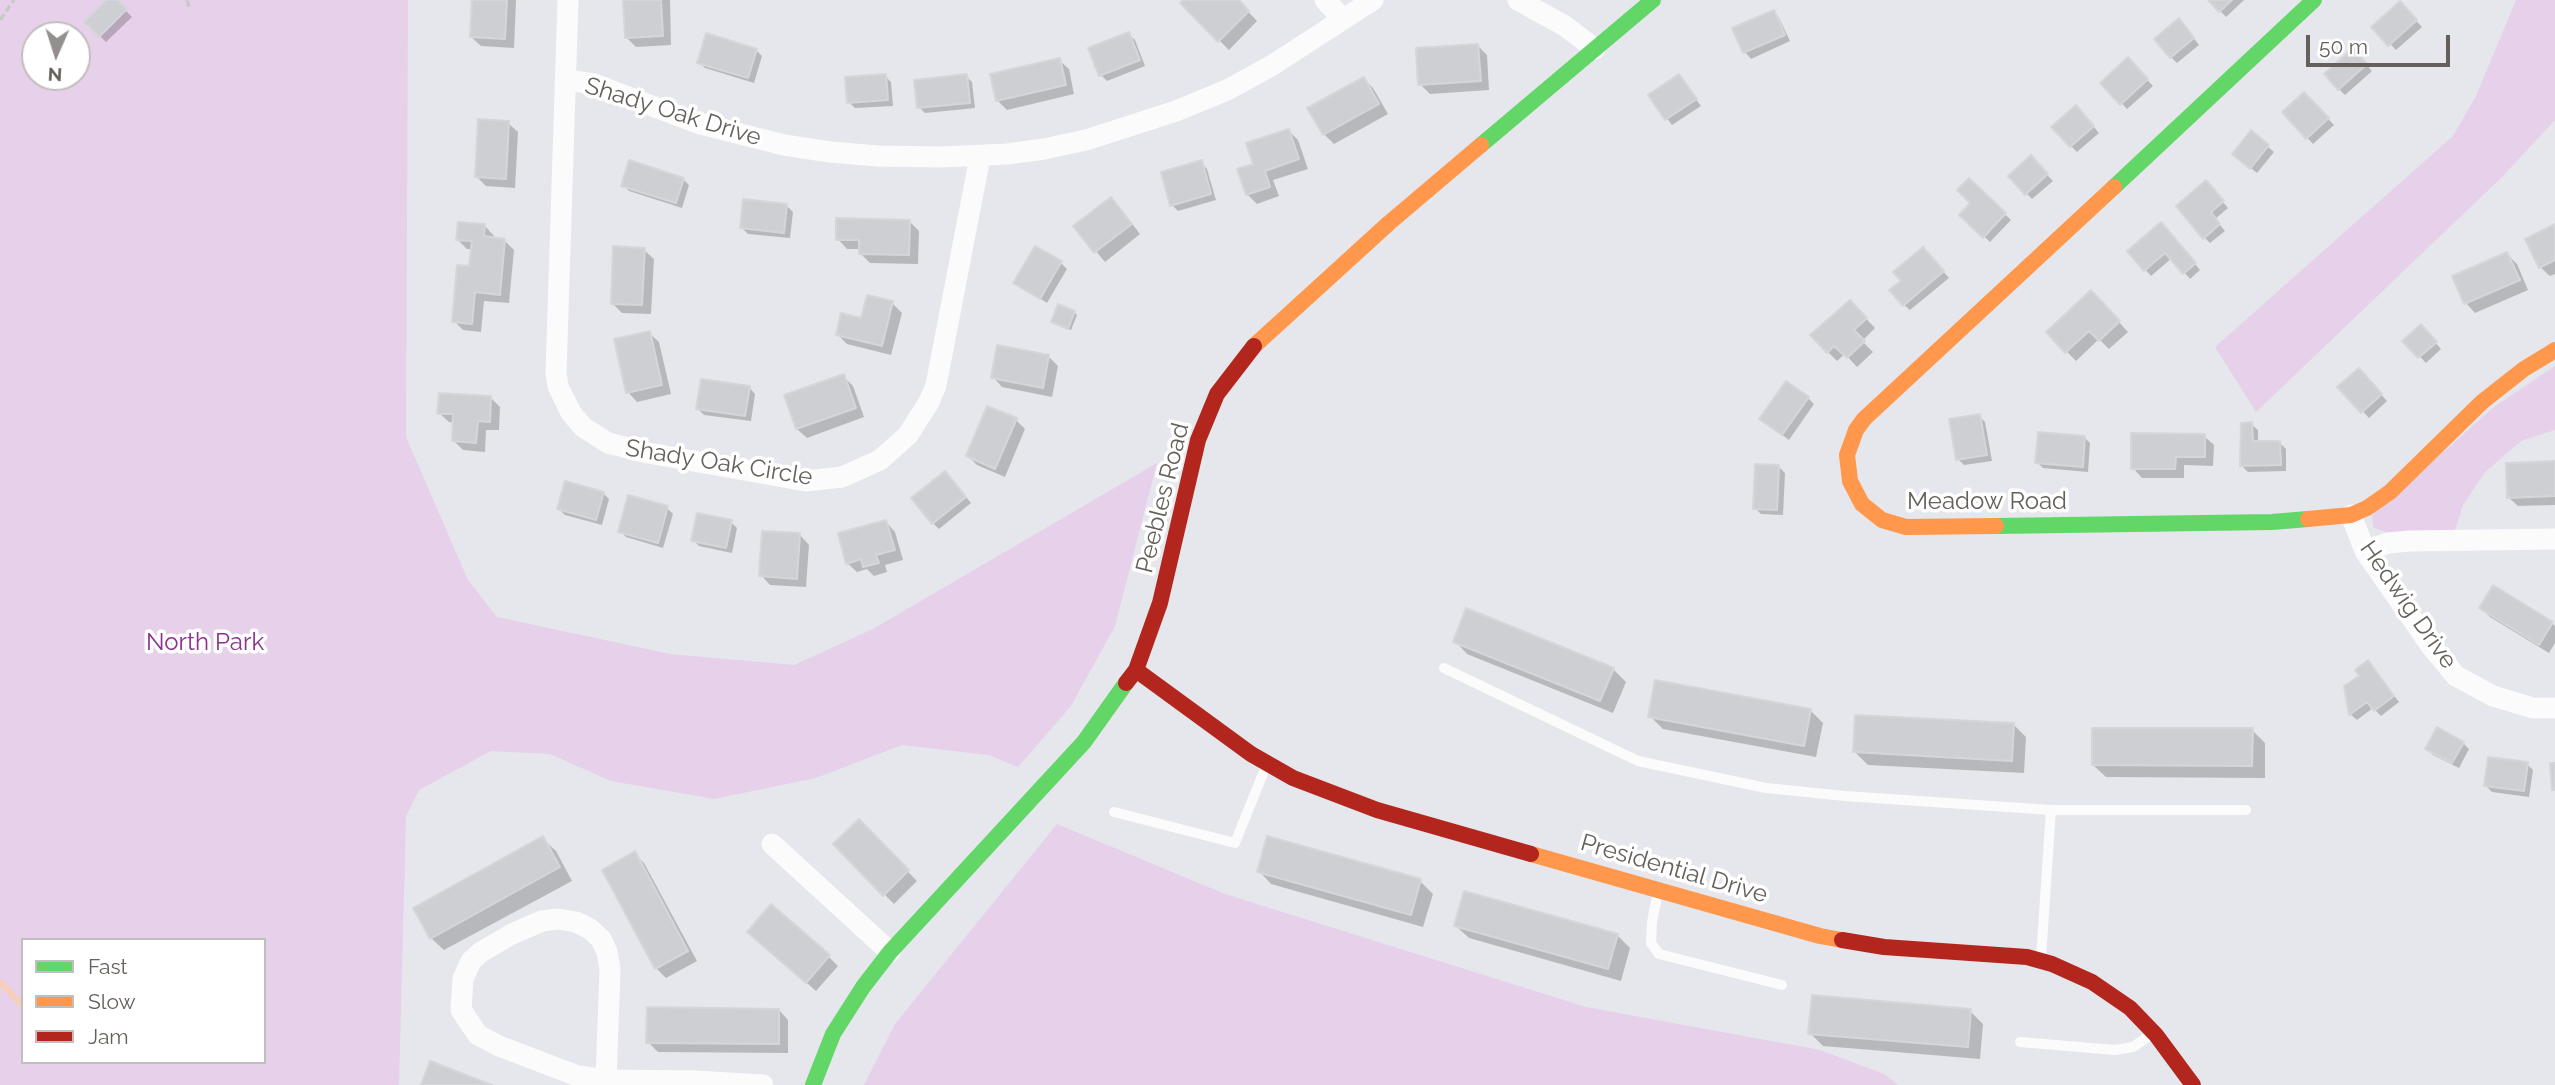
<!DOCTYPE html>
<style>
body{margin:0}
#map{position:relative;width:2555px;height:1085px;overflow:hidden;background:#e5e7ec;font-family:Raleway,sans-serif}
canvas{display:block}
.legend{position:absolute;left:21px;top:938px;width:245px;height:126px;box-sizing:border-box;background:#fff;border:2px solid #c1bfbd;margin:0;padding:9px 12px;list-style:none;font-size:21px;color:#65605b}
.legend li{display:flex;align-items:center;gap:14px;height:35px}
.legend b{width:35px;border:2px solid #c1bfbd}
.north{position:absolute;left:21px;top:21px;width:70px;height:70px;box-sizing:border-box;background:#fff;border:2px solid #c1bfbd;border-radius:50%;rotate:183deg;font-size:19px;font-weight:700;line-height:28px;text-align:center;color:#65605b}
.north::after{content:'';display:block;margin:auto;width:24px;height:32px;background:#928f8e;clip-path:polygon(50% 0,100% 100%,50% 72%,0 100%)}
.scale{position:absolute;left:2306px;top:35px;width:144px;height:32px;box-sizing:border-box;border:4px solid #65605b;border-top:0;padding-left:9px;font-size:21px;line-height:24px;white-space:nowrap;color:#65605b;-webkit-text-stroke:5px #fff;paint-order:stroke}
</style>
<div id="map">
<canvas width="2555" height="1085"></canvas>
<ul class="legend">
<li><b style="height:9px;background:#63d668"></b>Fast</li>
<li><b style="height:9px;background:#ff974d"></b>Slow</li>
<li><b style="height:9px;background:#b3261e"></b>Jam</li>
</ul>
<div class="north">N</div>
<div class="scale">50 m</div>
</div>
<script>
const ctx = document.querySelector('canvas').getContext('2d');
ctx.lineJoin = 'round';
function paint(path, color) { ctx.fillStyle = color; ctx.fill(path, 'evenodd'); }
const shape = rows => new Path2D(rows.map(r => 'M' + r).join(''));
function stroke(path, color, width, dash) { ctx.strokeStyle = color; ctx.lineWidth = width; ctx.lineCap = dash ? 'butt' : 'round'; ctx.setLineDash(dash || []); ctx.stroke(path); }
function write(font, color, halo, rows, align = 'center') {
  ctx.font = font + ' Raleway,sans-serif'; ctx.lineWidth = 7; ctx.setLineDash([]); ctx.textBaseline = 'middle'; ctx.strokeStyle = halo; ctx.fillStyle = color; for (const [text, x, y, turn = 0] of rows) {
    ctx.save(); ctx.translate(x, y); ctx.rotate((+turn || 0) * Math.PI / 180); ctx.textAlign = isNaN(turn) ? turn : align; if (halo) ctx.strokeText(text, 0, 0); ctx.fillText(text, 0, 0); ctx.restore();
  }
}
const green = shape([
 [0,0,408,0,406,437,468,580,497,617,670,654,794,665,873,629,1157,463,1115,626,1071,706,1018,767,988,755,902,745,816,778,714,799,611,781,550,754,491,751,419,790,406,816,399,1085,0,1085],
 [35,35,77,35,77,77,35,77],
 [23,940,264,940,264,1062,23,1062],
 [2516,0,2555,0,2555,120,2502,177,2256,412,2215,347,2453,136,2476,96],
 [2555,366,2555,430,2521,441,2485,472,2463,505,2454,533,2389,534,2373,527,2372,515,2494,407],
 [1057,824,1225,894,1586,1007,1820,1050,1884,1074,1898,1085,864,1085,895,1024]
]);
const shadow = shape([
 [109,0,115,0,132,17,106,42,86,22],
 [473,0,516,0,514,48,481,46,471,37],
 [625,0,670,0,671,45,636,47,626,37],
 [1186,0,1237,0,1257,21,1229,50,1182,3],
 [2210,0,2244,0,2226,17],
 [2400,3,2422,27,2396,50,2374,27],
 [1773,12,1779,18,1790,41,1751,59,1745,52,1734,29],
 [2185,27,2199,45,2177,63,2171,57],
 [1129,34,1135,40,1145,66,1107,81,1101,75],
 [1478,46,1487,55,1489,90,1430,94,1420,84],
 [756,50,762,56,754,83,705,68,699,62],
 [2353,50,2372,71,2345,95,2339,89],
 [1059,60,1069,69,1074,94,1007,110,997,100],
 [2128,60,2153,86,2127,109,2103,83],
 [885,76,891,82,893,106,855,108,849,102],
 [966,76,972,82,975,108,925,113,919,107],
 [1679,76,1701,106,1672,125,1650,96],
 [1364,79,1373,88,1388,114,1334,144,1324,134,1310,108],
 [2304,94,2334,125,2313,144,2284,113],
 [2082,113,2099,133,2077,152,2071,146],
 [508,123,518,132,515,188,486,186,477,177],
 [1289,131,1298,140,1308,169,1273,180,1279,196,1257,204,1247,194,1256,165],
 [2251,132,2274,152,2257,173,2240,159],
 [1201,162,1207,169,1216,200,1178,211,1172,205],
 [2037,164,2053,181,2032,199,2026,193],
 [683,179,689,185,682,208,629,191,623,185],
 [1969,180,2011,220,1990,242,1961,215,1972,203],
 [2212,189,2228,208,2215,219,2225,231,2210,243,2204,237],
 [787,206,793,212,790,238,748,234,742,228],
 [1120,208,1140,234,1105,262,1075,226],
 [909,221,919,231,918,264,870,263,860,253,860,249,847,249,838,239],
 [485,226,494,236,494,239,504,240,514,250,509,303,484,301,481,332,463,330,454,321,471,268,473,249,467,249,457,239],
 [2555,226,2555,274,2550,276,2540,267],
 [2167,230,2200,270,2190,279,2172,258,2151,276,2129,251],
 [644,250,654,259,651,314,622,313,612,303],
 [2507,254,2517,264,2528,290,2475,313,2466,303,2454,277],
 [1929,255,1949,278,1910,310,1904,305],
 [1061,263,1067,269,1047,303,1016,283],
 [1850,302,1875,328,1862,341,1873,352,1857,367,1845,354,1837,361,1812,336],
 [2101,302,2128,332,2109,349,2099,339,2076,361,2048,332],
 [892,303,902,313,891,355,847,344,838,335],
 [1074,312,1077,315,1071,330,1053,322],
 [2421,326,2441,349,2426,363,2405,341],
 [649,333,659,342,671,394,637,402,628,392],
 [1048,356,1058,366,1052,397,1002,387,993,377],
 [2359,370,2387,401,2369,418,2340,387],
 [843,376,853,386,864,417,807,438,797,429],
 [749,387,755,394,751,421,704,415,698,409],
 [491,398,500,407,499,430,486,430,485,452,463,450,454,441,455,423,449,422,439,413],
 [1808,398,1814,404,1789,440,1761,419],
 [1979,416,1985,422,1992,461,1964,465,1958,459],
 [1016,420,1025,429,1005,477,977,465,968,456],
 [2251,424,2258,430,2258,443,2279,442,2286,449,2286,471,2248,472,2242,466],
 [2204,436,2214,445,2213,466,2184,465,2184,478,2142,478,2133,468],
 [2084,437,2090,443,2088,472,2043,468,2037,462],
 [2555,463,2555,505,2518,506,2508,497],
 [1779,467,1785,473,1783,515,1761,514,1755,508],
 [951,479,971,503,939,529,933,523],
 [603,493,609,499,602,525,565,515,559,509],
 [667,508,673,514,663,548,626,537,620,531],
 [731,522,737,528,732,553,699,546,693,540],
 [886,522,895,532,903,560,885,565,887,572,874,576,867,569,857,572,847,563],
 [800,535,809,545,806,587,770,585,761,575],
 [2481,608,2552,623,2555,626,2555,643,2549,653,2490,617],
 [1455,641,1613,669,1626,682,1613,713,1467,654],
 [2368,662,2399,702,2381,716,2373,708,2357,720,2351,715,2346,687,2362,676],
 [1810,710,1823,723,1816,757,1663,729,1650,716],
 [2013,724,2026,737,2024,773,1868,765,1855,752],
 [2252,730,2265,743,2265,778,2106,777,2093,765],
 [2463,743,2469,749,2459,768,2433,755,2427,749],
 [2527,764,2533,770,2529,797,2492,792,2485,785],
 [859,821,917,881,894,904,835,844],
 [543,839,556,851,572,881,444,950,431,938],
 [635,854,644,863,697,961,666,978,656,968],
 [1259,871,1420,881,1433,894,1423,927,1271,884],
 [1456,926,1617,935,1630,948,1621,981,1469,938],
 [759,941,829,957,838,966,816,991],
 [779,1010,788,1020,788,1053,658,1052,648,1042],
 [1970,1011,1983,1024,1980,1059,1823,1046,1810,1033]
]);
const stream = shape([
 [0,982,23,1006]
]);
const building = shape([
 [106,0,118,0,127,9,99,37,84,22,106,0],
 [472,0,507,0,505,39,470,37,472,0],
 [623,0,661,0,663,36,625,38,623,0],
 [1183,0,1239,0,1249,11,1218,42,1180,3,1183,0],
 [2208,0,2232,0,2219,12,2208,0],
 [2400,1,2417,20,2388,46,2371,27,2400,1],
 [1774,10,1785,35,1743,53,1732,28,1774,10],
 [2179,18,2194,38,2170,58,2154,39,2179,18],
 [1129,32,1140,60,1099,76,1088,48,1129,32],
 [706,33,757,49,748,78,697,63,706,33],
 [1478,44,1481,81,1418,85,1416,48,1478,44],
 [2353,48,2367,64,2338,90,2324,74,2353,48],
 [2128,57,2148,79,2120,105,2100,83,2128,57],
 [1060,58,1066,85,996,101,990,74,1060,58],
 [886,74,888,100,847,103,845,77,886,74],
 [967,74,970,103,917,108,914,80,967,74],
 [1679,74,1697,99,1665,120,1648,95,1679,74],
 [1364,77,1379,104,1323,135,1307,108,1364,77],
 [2304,92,2329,118,2306,139,2282,112,2304,92],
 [2076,105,2094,126,2070,147,2051,127,2076,105],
 [478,119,509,121,506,179,475,177,478,119],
 [1289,129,1299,159,1265,171,1270,187,1246,195,1237,169,1253,164,1246,143,1289,129],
 [2251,130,2269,145,2250,169,2232,154,2251,130],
 [2031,155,2048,174,2025,195,2008,176,2031,155],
 [629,160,684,178,676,203,621,186,629,160],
 [1202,160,1211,194,1170,206,1161,172,1202,160],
 [1969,178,2006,213,1983,238,1959,215,1970,203,1957,190,1969,178],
 [2206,180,2224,201,2211,212,2220,224,2203,239,2176,206,2206,180],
 [1111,197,1132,224,1094,253,1073,226,1111,197],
 [743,199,787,204,784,233,740,228,743,199],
 [836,218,910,220,909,255,859,254,859,240,836,240,836,218],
 [458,222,485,224,484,236,505,239,500,295,475,292,472,324,452,322,457,265,469,266,472,241,456,240,458,222],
 [2161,222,2196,263,2183,274,2165,253,2144,271,2127,251,2161,222],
 [2555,224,2555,260,2539,268,2525,239,2555,224],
 [613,246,645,248,642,305,611,304,613,246],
 [1035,246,1062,261,1040,299,1013,283,1035,246],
 [1923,247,1944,271,1903,306,1889,290,1901,281,1893,272,1923,247],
 [2507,252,2520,280,2464,304,2452,276,2507,252],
 [2091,290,2120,321,2099,341,2089,331,2065,353,2046,332,2091,290],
 [867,295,893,301,882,346,836,335,841,313,861,318,867,295],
 [1850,300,1867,318,1854,330,1865,341,1847,358,1834,346,1827,353,1810,335,1850,300],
 [1058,304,1075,311,1068,329,1051,322,1058,304],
 [2421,324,2437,342,2418,358,2402,341,2421,324],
 [650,331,662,385,626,393,614,339,650,331],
 [997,345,1049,355,1043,388,991,378,997,345],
 [2359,368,2382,394,2361,413,2337,387,2359,368],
 [844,374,856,408,796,429,784,395,844,374],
 [701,379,750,386,745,416,696,409,701,379],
 [1786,381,1809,397,1782,435,1759,419,1786,381],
 [439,393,491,396,490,422,478,421,476,443,452,441,453,414,437,414,439,393],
 [987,406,1017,418,995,469,966,456,987,406],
 [1980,414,1987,455,1956,460,1949,419,1980,414],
 [2252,422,2253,441,2280,441,2281,465,2240,466,2241,423,2252,422],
 [2038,432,2085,436,2083,467,2035,463,2038,432],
 [2131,433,2205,434,2205,457,2176,457,2175,469,2131,469,2131,433],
 [2555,461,2555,496,2507,498,2506,463,2555,461],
 [1755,464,1779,465,1777,510,1753,509,1755,464],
 [945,471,966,497,932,524,911,498,945,471],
 [565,481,604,492,596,520,557,509,565,481],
 [628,495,668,506,658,543,618,532,628,495],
 [697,513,732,520,726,548,691,541,697,513],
 [886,520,895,550,876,555,879,563,863,567,861,559,846,564,838,533,886,520],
 [762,531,800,533,797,579,759,576,762,531],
 [2493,585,2553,622,2539,645,2479,608,2493,585],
 [1466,608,1614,668,1600,701,1453,642,1466,608],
 [2368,660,2394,696,2374,711,2367,702,2349,715,2344,686,2359,676,2355,670,2368,660],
 [1655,680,1811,709,1804,746,1648,717,1655,680],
 [1855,715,2014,723,2012,761,1853,752,1855,715],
 [2437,727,2464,742,2452,763,2425,749,2437,727],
 [2092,728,2253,728,2252,766,2092,765,2092,728],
 [2488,757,2528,762,2524,791,2484,786,2488,757],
 [2550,763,2555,763,2555,790,2552,790,2550,763],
 [859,819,909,870,883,896,833,844,859,819],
 [543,836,560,867,430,939,413,908,543,836],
 [1267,836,1421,879,1411,915,1257,872,1267,836],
 [635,851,688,951,655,969,602,870,635,851],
 [1464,891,1618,934,1608,969,1454,926,1464,891],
 [771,904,830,955,806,983,747,932,771,904],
 [1812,995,1971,1009,1968,1047,1808,1034,1812,995],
 [647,1007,779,1009,779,1044,646,1043,647,1007],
 [430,1061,492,1085,421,1085,430,1061]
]);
const path = shape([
 [187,0,189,7],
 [0,20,14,0]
]);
const lane = shape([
 [1444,668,1638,761,1766,788,1845,796,2051,810,2246,810],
 [1114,812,1235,843,1266,766],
 [1658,892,1652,922,1651,943,1659,954,1782,985],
 [2041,958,2051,810],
 [2020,1042,2115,1050,2133,1047,2152,1034]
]);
const street = shape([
 [568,0,556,373,558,386,571,413,583,427,608,443,648,453,806,481,842,477,880,460,908,435,929,402,936,385,980,157],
 [1325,0,1343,19],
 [1518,0,1565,26,1595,49],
 [567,80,594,84,697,123,784,145,830,152,878,156,941,157,1007,154,1044,149,1086,140,1176,111,1227,90,1271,66,1373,0],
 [2351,515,2365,551,2431,646,2456,676,2493,696,2533,708,2555,708],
 [2365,551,2388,543,2409,541,2555,539],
 [772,844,890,952],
 [606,1080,610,969,607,952,601,939,590,929,576,922,558,919,542,921,512,934,481,952,471,961,463,979,461,1010,478,1035,499,1046,578,1076,606,1080,695,1081,763,1085]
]);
const fast = shape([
 [1481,145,1653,0],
 [2114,187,2314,0],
 [1996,526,2272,522,2308,519],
 [813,1085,833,1034,863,987,890,952,1084,742,1126,683]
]);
const slow = shape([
 [1254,346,1389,223,1481,145],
 [2308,519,2351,515,2367,508,2390,492,2482,402,2524,369,2555,350],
 [1996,526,1906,527,1882,520,1862,504,1850,481,1847,455,1856,430,1864,419,2114,187],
 [1531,854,1820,936,1842,940]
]);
const jam = shape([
 [1136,670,1251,754,1293,778,1377,810,1531,854],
 [1126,683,1136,670,1160,603,1198,440,1217,394,1254,346],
 [1842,940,1884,947,2027,957,2052,964,2092,982,2130,1008,2156,1035,2193,1085]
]);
const streetNames = [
 ["Shady Oak Drive",673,112,17],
 ["Shady Oak Circle",719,463,9],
 ["Peebles Road",1163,498,-76],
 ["Meadow Road",1987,502],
 ["Hedwig Drive",2408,605,55],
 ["Presidential Drive",1674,869,16]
];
const parkNames = [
 ["North Park",205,643]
];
paint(green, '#e6d0ea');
paint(shadow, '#0003');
stroke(stream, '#f7cfb8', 6);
paint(building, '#cecfd2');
stroke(building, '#d4d6dc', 2);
stroke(path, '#ccc7ca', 3.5, [7, 3.5]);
stroke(lane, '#fbfbfc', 10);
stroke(street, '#fbfbfc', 21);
stroke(fast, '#63d668', 16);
stroke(slow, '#ff974d', 16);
stroke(jam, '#b3261e', 16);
write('24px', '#65605b', '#fff', streetNames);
write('24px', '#8d308e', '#fff', parkNames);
</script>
